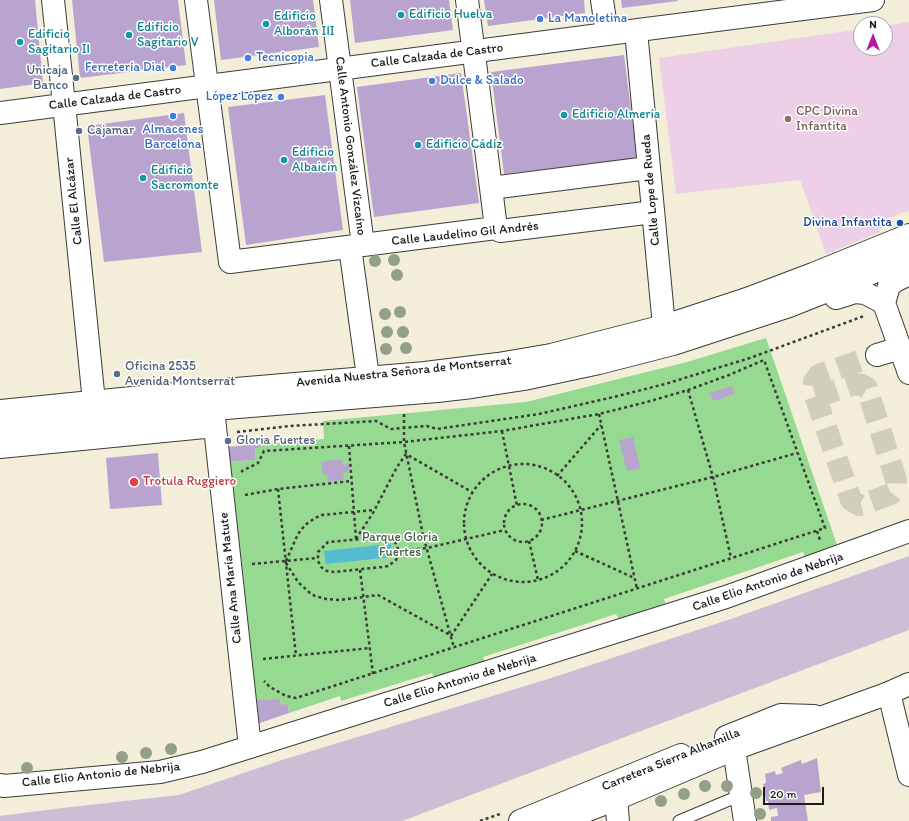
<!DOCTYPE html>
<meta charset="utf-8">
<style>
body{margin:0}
#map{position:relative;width:909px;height:821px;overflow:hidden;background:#f2eed9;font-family:Itim,sans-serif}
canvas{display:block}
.north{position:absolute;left:853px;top:16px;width:40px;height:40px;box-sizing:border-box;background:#fff;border:1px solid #a4a4a4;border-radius:50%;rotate:0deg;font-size:11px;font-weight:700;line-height:16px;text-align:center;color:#1c1c1c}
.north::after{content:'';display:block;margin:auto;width:14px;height:18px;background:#b5179e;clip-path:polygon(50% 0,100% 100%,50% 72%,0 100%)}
.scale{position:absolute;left:763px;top:787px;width:61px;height:18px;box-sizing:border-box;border:2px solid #1c1c1c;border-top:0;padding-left:5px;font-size:12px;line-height:14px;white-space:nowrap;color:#1c1c1c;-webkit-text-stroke:3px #fff;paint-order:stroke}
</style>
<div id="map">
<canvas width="909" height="821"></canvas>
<div class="north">N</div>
<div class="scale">20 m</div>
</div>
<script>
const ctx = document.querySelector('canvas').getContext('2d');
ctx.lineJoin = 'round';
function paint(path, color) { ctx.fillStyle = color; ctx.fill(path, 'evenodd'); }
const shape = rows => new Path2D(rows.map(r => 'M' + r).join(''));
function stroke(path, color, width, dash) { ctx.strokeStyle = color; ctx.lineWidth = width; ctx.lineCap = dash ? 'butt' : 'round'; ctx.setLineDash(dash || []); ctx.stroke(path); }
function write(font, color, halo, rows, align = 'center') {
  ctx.font = font + ' Itim,sans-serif'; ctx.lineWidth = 3; ctx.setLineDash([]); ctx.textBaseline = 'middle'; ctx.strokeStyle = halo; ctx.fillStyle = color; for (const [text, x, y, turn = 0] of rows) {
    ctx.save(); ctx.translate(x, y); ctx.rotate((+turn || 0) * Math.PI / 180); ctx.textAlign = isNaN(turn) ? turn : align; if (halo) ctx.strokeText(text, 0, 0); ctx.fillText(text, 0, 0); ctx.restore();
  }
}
const built = shape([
 [909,22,909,210,885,220,880,232,826,254,800,180,676,194,659,58,861,29,861,48,885,48,885,26]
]);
const industrial = shape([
 [909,556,909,630,402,821,0,821,0,816,62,808,179,795,282,760,545,680,731,619]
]);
const green = shape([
 [766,338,838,548,805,558,803,552,664,599,666,605,619,620,616,614,483,657,485,662,435,679,432,673,341,701,340,696,289,713,288,705,281,705,280,699,250,701,252,666,233,485,226,486,228,462,255,460,255,448,259,448,259,444,324,439,323,421,526,402,687,362]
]);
const water = shape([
 [391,544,392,557,326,564,324,551]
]);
const building = shape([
 [0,0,35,0,43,83,0,89],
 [72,0,178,0,186,65,80,78],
 [214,0,313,0,319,47,221,60],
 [350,0,449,0,453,30,355,43],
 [484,0,584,0,585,13,488,26],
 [621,0,678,0,678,1,622,8],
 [624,55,637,158,504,174,491,72],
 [461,73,479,203,374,217,357,87],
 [325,95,343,230,246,245,228,107],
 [184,113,202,252,104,262,87,126],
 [732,386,735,394,713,401,710,393],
 [633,437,640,468,627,471,619,440],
 [259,444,259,448,255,448,255,460,228,462,227,447],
 [158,453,162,505,110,509,106,458],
 [342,459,343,465,349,464,349,471,343,472,344,480,328,481,327,474,323,475,321,462],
 [280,699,281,705,288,704,289,713,257,724,254,700],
 [817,758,821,792,804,795,808,821,771,821,771,817,778,816,777,808,769,810,768,801,766,801,763,784,766,783,765,774,775,771,776,775,783,773,781,768,801,760,802,764]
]);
const minorTunnel = shape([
 [816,397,855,384,862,385,867,388,896,480,896,488,891,494,867,503,859,505,851,500,813,390,814,382,819,375,877,355]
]);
const path = shape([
 [688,390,713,477,731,558],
 [404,414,404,442,423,535,454,648],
 [599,414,637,589],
 [502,431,517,506],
 [237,432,290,426,376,421,391,429,427,426,437,429,539,414,618,396,665,384,750,358,864,316],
 [349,446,356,539],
 '464 523a59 59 0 1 1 118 0a59 59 0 1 1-118 0Z',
 [243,472,242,471,258,463,264,451,404,442,502,431,599,414,647,402,688,390,729,375,764,360,825,528,296,698,286,696,270,687,264,681],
 [557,476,601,425],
 [278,489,296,656],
 [245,495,278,489,351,481],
 '504 523a19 19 0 1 1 38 0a19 19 0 1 1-38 0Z',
 [541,520,713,477,797,453],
 [817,531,820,540],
 [384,537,394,540,399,551,396,560,388,566,382,567,334,572,327,571,321,567,318,561,318,552,328,542,384,537],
 [356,539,373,513,397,467,406,454,472,492],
 [529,541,538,580],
 [399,551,427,548,505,530],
 [575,551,634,578],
 [286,561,298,534,305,525,315,518,322,515,374,510],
 [286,563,298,582,310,593,315,596,326,599,340,600,378,595,450,635],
 [252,564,317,558],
 [360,570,373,674],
 [451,636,492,574],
 [263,659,370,648],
 [480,821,500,814]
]);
const service = shape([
 [679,821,741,795]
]);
const minor = shape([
 [196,0,230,262,496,228,500,231,653,212],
 [331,0,363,245],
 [467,0,491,188,648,168],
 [636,31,664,326],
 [607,34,873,0],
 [64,104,94,402],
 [491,188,496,228],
 [350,247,368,377],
 [877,355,900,348],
 [213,409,250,747],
 [0,447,215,426],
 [889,693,909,775],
 [734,749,745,821],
 [0,785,4,786,160,772,202,762,726,597,909,531],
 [616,799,618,821]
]);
const tertiary = shape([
 [53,0,64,104],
 [0,113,607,34,602,0]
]);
const secondary = shape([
 [726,737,781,715,814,716],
 [520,821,681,755],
 [560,821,616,799,734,749,889,693,909,684]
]);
const primary = shape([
 [909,274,895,281,889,286,884,303,909,373],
 [836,298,855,292,865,293,884,303],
 [0,411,142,397,425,373,498,364,551,355,668,325,747,299,813,274,909,235],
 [0,431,213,409,437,391,472,387,524,379,599,363,673,344,789,306,867,275,909,257]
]);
const trees = [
 [394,260],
 [375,261],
 [397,275],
 [400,312],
 [385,314],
 [387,332],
 [403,332],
 [406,348],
 [386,349],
 [171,749],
 [146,753],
 [122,757],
 [27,768],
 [705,786],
 [727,786],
 [756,793],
 [684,794],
 [661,801],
 [760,814]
];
const markers = [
 [401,15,4,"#0f9aa8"],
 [540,19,4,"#3f7fe0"],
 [266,24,4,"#0f9aa8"],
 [129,35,4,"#0f9aa8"],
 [20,42,4,"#0f9aa8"],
 [248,58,4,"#3f7fe0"],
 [173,68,4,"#3f7fe0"],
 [76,78,4,"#5c6f8a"],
 [432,81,4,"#3f7fe0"],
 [281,97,4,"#3f7fe0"],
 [564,115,4,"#0f9aa8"],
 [173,116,4,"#3f7fe0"],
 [788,119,4,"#8d6e63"],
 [79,131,4,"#5c6f8a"],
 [418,145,4,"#0f9aa8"],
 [284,160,4,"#0f9aa8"],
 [143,178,4,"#0f9aa8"],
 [900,223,4,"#1a4fb4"],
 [117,374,4,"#5c6f8a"],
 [228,441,4,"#5c6f8a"],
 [134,482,5,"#e0444e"]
];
const cultureNames = [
 ["Edificio Huelva",409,15],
 ["Edificio",274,17],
 ["Alborán III",274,32],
 ["Edificio",137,28],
 ["Sagitario V",137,43],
 ["Edificio",28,35],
 ["Sagitario II",28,50],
 ["Edificio Almería",572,115],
 ["Edificio Cádiz",426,145],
 ["Edificio",292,153],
 ["Albaicín",292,168],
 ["Edificio",151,171],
 ["Sacromonte",151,186]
];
const shopNames = [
 ["La Manoletina",548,19],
 ["Tecnicopia",256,58],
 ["Ferretería Dial",165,68,"right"],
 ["Dulce & Salado",440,81],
 ["López López",273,97,"right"],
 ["Almacenes",173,130,"center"],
 ["Barcelona",173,145,"center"]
];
const streetNames = [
 ["Calle Calzada de Castro",437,56,-7],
 ["Calle Calzada de Castro",115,98,-7],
 ["Calle Antonio González Vizcaíno",350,146,83],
 ["Calle Lope de Rueda",651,190,-95],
 ["Calle El Alcázar",74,201,-96],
 ["Calle Laudelino Gil Andrés",465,234,-6],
 ["Avenida Nuestra Señora de Montserrat",404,372,-6],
 ["Calle Ana María Matute",231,578,-96],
 ["Calle Elio Antonio de Nebrija",768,582,-19],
 ["Calle Elio Antonio de Nebrija",460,681,-17],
 ["Carretera Sierra Alhamilla",671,760,-22],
 ["Calle Elio Antonio de Nebrija",101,775,-6]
];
const serviceNames = [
 ["Unicaja",68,71,"right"],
 ["Banco",68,86,"right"],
 ["Cajamar",87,131],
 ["Oficina 2535",125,367],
 ["Avenida Montserrat",125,382],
 ["Gloria Fuertes",236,441]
];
const educationNames = [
 ["CPC Divina",796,112],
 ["Infantita",796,127]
];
const transitNames = [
 ["Divina Infantita",892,223]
];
const healthNames = [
 ["Trotula Ruggiero",143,482]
];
const parkNames = [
 ["Parque Gloria",400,538],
 ["Fuertes",400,553]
];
paint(built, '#edd0e8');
paint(industrial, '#ccbed4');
paint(green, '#96d990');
paint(water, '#53bcd0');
paint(building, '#b9a4cf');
stroke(minorTunnel, '#d2cebd', 22, [22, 11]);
stroke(service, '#3c3c38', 13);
stroke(minor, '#3c3c38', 24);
stroke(tertiary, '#3c3c38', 24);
stroke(secondary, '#3c3c38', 24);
stroke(primary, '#3c3c38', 24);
stroke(path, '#3c3c38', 2.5, [3, 3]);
stroke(service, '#fff', 11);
stroke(minor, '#fff', 22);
stroke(tertiary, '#fff', 22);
stroke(secondary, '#fff', 22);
stroke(primary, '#fff', 22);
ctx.fillStyle = '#949f88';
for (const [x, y] of trees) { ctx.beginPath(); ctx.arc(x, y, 6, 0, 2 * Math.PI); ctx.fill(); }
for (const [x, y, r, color] of markers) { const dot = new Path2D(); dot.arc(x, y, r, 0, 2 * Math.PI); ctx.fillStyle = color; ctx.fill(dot); stroke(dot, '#fff', 1.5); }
write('13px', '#0d838f', '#fff', cultureNames, 'left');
write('13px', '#366cbe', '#fff', shopNames, 'left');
write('13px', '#1c1c1c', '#fff', streetNames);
write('13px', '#4e5e75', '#fff', serviceNames, 'left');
write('13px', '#785e54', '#fff', educationNames, 'left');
write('13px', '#164399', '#fff', transitNames, 'right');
write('13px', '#be3a42', '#fff', healthNames, 'left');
write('13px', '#475e45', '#fff', parkNames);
</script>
